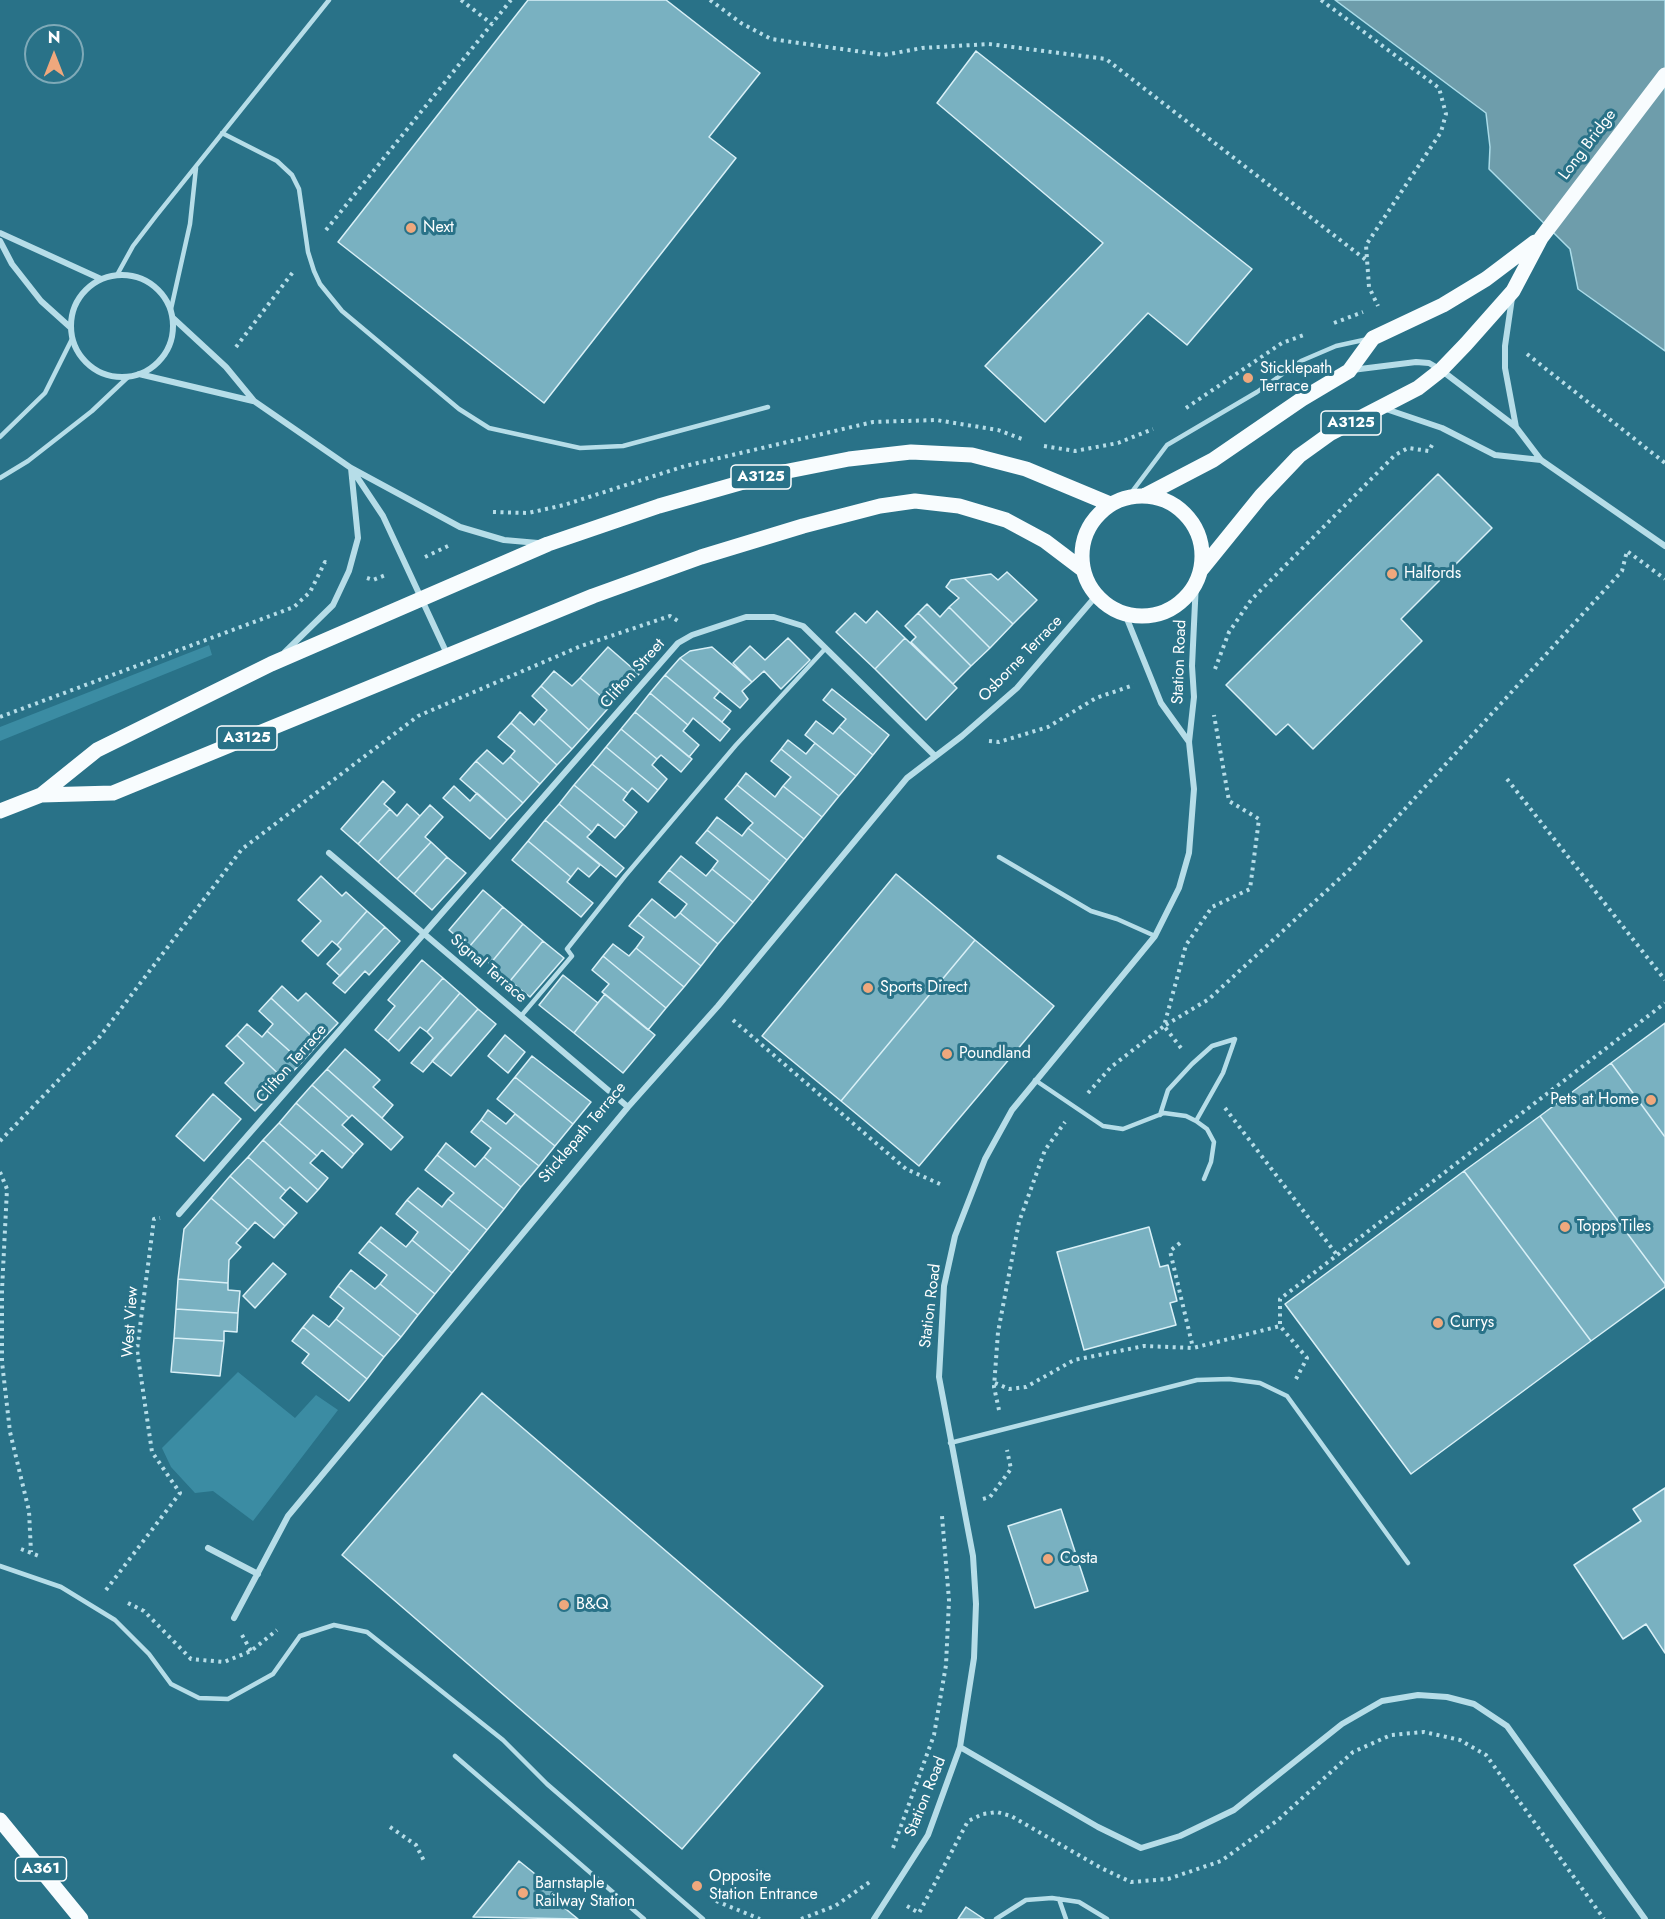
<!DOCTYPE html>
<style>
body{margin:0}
#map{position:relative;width:1665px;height:1919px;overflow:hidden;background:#297288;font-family:Jost,sans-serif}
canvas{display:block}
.north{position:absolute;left:24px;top:24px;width:60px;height:60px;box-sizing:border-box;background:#297288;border:2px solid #7faab8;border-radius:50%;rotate:0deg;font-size:16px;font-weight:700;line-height:24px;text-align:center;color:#fff}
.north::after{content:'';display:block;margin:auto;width:21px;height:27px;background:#efa87d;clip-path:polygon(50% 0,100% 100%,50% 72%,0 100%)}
</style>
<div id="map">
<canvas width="1665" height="1919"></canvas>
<div class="north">N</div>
</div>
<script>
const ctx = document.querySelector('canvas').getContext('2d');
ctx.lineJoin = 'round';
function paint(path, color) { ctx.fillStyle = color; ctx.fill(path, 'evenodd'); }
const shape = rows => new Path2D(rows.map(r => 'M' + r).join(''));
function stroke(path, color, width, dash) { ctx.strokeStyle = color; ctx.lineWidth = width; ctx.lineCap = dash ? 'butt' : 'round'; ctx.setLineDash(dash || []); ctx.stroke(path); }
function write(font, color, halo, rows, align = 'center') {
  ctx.font = font + ' Jost,sans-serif'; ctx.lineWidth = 6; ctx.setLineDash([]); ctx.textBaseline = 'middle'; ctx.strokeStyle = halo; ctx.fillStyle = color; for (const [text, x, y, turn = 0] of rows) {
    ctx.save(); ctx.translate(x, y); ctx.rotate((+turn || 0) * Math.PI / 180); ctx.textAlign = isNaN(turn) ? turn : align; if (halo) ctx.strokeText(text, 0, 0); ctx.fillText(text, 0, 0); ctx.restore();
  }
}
const green = shape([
 [209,645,212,655,0,741,0,727],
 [238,1372,295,1418,316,1395,338,1410,253,1521,213,1491,195,1493,171,1467,162,1448]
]);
const water = shape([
 [1335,0,1665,0,1665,351,1578,289,1570,249,1489,169,1490,147,1486,113,1335,0]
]);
const building = shape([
 [528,0,666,0,760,73,709,137,736,158,544,403,338,242,528,0],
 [976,51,1252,269,1187,345,1148,313,1045,422,985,366,1103,243,937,103,976,51],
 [1438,474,1492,528,1401,619,1422,641,1313,749,1288,724,1276,735,1226,685,1438,474],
 [1007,572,1037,600,1013,624,964,578,991,574,998,580,1007,572],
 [964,578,1013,624,990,648,949,607,959,598,946,587,951,580,964,578],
 [927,604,940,617,949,607,990,648,971,666,918,613,927,604],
 [877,611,905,638,875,669,836,632,855,613,866,623,877,611],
 [918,613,971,666,953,684,911,642,916,637,905,626,918,613],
 [788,638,810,660,781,689,764,671,752,682,733,663,750,646,765,660,788,638],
 [905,638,957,688,926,720,875,669,905,638],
 [608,647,639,674,611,705,580,678,608,647],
 [712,647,752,682,742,691,748,699,740,708,680,658,690,651,712,647],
 [680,658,720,691,714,698,731,711,722,722,665,675,680,658],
 [554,671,572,686,580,678,611,705,589,730,541,686,554,671],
 [665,675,730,729,720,741,693,718,688,725,650,693,665,675],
 [541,686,589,730,572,749,539,719,547,710,532,696,541,686],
 [832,689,889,735,873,755,839,727,846,719,823,700,832,689],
 [650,693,688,725,683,731,699,745,689,757,635,712,650,693],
 [520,712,534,725,539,719,572,749,557,765,511,723,520,712],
 [635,712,692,759,681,772,661,755,657,759,621,729,635,712],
 [816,721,833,734,839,727,873,755,856,776,805,735,816,721],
 [511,723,557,765,540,784,510,757,515,751,498,737,511,723],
 [621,729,657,759,652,765,667,779,658,790,606,747,621,729],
 [788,740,806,754,815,743,856,776,839,796,781,749,788,740],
 [606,747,658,790,648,802,632,788,628,793,592,764,606,747],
 [781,749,839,796,822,817,783,786,791,777,771,761,781,749],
 [487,750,503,764,510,757,540,784,523,803,476,761,487,750],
 [476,761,523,803,507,820,460,779,476,761],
 [592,764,628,793,623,800,637,812,625,827,574,785,592,764],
 [746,773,775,797,783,786,822,817,804,839,737,785,746,773],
 [383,781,395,792,384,804,390,809,358,844,341,829,383,781],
 [574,785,625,827,615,838,598,824,592,832,559,804,574,785],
 [737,785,804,839,787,860,748,828,753,823,725,799,737,785],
 [454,786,470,801,477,793,507,820,490,839,443,798,454,786],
 [407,804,420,816,378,862,358,844,390,809,397,816,407,804],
 [559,804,592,832,587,837,624,868,616,877,545,820,559,804],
 [430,805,443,817,425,837,431,842,397,879,378,862,430,805],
 [717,817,742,836,748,828,787,860,770,881,707,830,717,817],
 [545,820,600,865,589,877,578,868,571,877,528,841,545,820],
 [707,830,770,881,753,902,712,869,718,861,696,843,707,830],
 [528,841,571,877,567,882,593,903,581,917,512,860,528,841],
 [431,842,447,857,414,894,397,879,431,842],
 [681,856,706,876,712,869,753,902,735,924,669,870,681,856],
 [447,857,466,873,432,910,414,894,447,857],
 [669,870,735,924,718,944,680,913,687,904,659,882,669,870],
 [896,874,975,940,841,1101,762,1036,896,874],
 [321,876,342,896,346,892,367,911,337,945,332,941,318,956,302,941,321,921,298,900,321,876],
 [483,890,503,907,469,947,449,930,483,890],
 [652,899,675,918,680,913,718,944,701,966,638,915,652,899],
 [503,907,523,924,490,964,469,947,503,907],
 [367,911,385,927,340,976,327,964,341,949,337,945,367,911],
 [638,915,701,966,684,987,636,948,644,937,629,926,638,915],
 [523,924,543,941,510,981,490,964,523,924],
 [385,927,400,941,369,975,365,971,345,993,333,983,385,927],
 [975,940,1054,1006,919,1166,841,1101,975,940],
 [543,941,564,958,530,997,510,981,543,941],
 [613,944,629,956,636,948,684,987,666,1008,603,956,613,944],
 [603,956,666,1008,648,1030,602,992,609,984,592,970,603,956],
 [422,960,443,978,388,1041,375,1030,395,1006,388,1000,422,960],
 [563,975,598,1003,574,1033,539,1005,563,975],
 [443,978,460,993,427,1032,420,1027,399,1051,388,1041,443,978],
 [282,986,298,1001,306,993,338,1023,319,1043,271,998,282,986],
 [460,993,478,1009,423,1072,411,1063,433,1038,427,1032,460,993],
 [605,994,655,1035,623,1073,574,1033,605,994],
 [271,998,319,1043,302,1062,267,1031,273,1024,259,1011,271,998],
 [478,1009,496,1024,451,1076,432,1061,478,1009],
 [1665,1023,1665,1137,1611,1063,1665,1023],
 [247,1024,262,1037,267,1031,302,1062,285,1080,237,1035,247,1024],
 [237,1035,285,1080,255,1111,225,1083,244,1063,226,1046,237,1035],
 [505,1035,525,1052,508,1073,488,1056,505,1035],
 [345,1049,380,1080,373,1087,393,1105,382,1118,327,1069,345,1049],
 [532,1056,591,1102,573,1124,515,1077,532,1056],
 [1611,1063,1665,1137,1665,1284,1540,1116,1611,1063],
 [327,1069,403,1137,391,1150,352,1115,349,1118,312,1085,327,1069],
 [515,1077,573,1124,555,1146,497,1099,515,1077],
 [312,1085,349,1118,342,1125,363,1144,354,1154,296,1103,312,1085],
 [213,1094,241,1119,204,1161,176,1136,213,1094],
 [296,1103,354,1154,342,1168,322,1150,317,1156,279,1123,296,1103],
 [488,1110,506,1124,515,1114,555,1146,539,1166,481,1120,488,1110],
 [1540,1116,1665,1284,1665,1287,1591,1341,1464,1171,1540,1116],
 [481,1120,539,1166,521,1187,484,1157,491,1148,471,1132,481,1120],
 [279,1123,317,1156,310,1163,328,1178,318,1190,263,1140,279,1123],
 [263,1140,318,1190,307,1202,290,1187,286,1191,248,1157,263,1140],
 [446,1143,475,1167,484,1157,521,1187,504,1209,437,1155,446,1143],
 [437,1155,504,1209,487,1230,448,1199,454,1193,425,1170,437,1155],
 [248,1157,286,1191,280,1198,297,1213,285,1226,230,1176,248,1157],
 [1464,1171,1591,1341,1411,1474,1285,1304,1464,1171],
 [230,1176,285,1226,274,1238,255,1222,248,1230,211,1198,230,1176],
 [418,1188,442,1207,448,1199,487,1230,470,1251,407,1200,418,1188],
 [211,1198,248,1230,236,1243,241,1247,229,1260,228,1283,178,1279,184,1229,211,1198],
 [407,1200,470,1251,452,1273,412,1240,418,1232,396,1214,407,1200],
 [381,1227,406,1247,412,1240,452,1273,435,1294,369,1241,381,1227],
 [1149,1227,1160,1267,1168,1265,1177,1301,1170,1303,1176,1325,1084,1350,1057,1252,1149,1227],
 [369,1241,435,1294,418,1315,380,1284,387,1275,359,1253,369,1241],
 [273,1263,286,1274,255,1308,243,1296,273,1263],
 [351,1270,375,1289,380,1284,418,1315,401,1337,338,1286,351,1270],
 [178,1279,228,1283,228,1290,240,1291,238,1313,176,1309,178,1279],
 [338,1286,401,1337,384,1357,336,1319,344,1308,330,1297,338,1286],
 [176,1309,238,1313,237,1332,224,1331,224,1341,174,1338,176,1309],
 [313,1315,329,1327,336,1319,384,1357,367,1379,303,1327,313,1315],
 [303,1327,367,1379,349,1401,302,1363,309,1354,292,1341,303,1327],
 [174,1338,224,1341,220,1376,171,1372,174,1338],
 [482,1393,823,1686,682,1849,342,1555,482,1393],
 [1665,1488,1665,1653,1646,1624,1623,1639,1574,1565,1641,1521,1633,1509,1665,1488],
 [1061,1509,1088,1591,1035,1608,1008,1526,1061,1509],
 [519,1861,555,1890,550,1896,578,1919,473,1917,519,1861],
 [966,1907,984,1919,958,1919,966,1907]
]);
const path = shape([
 [461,0,492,24],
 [710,0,741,23,771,39,884,55,922,48,989,44,1106,59,1366,260],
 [1321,0,1439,88,1446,114,1441,132,1366,245,1369,287,1378,306],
 [326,230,511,0],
 [1334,323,1363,312],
 [236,347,293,272],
 [1527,354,1665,463],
 [1186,408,1282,343,1304,335],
 [1044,446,1075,451,1118,443,1153,429],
 [493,512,528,513,564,505,685,466,873,422,936,420,998,430,1022,439],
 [425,557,450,545],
 [367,578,373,580,388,574],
 [1215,669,1229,632,1251,600,1395,455,1408,448,1429,451,1432,445],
 [0,717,294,607,310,592,325,562,329,564],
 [989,741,999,742,1048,727,1096,698,1134,685],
 [1507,779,1665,980],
 [733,1020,906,1169,940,1184],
 [1181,1048,1164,1026,1209,999,1350,869,1622,571,1627,551,1665,579],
 [1088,1093,1111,1067,1164,1026,1186,945,1212,907,1250,889,1259,819,1229,801,1214,715],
 [1225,1108,1337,1255],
 [0,1141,98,1039,242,849,418,716,581,646,670,616,678,621],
 [0,1172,7,1189,2,1290,2,1362,10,1432,29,1511,31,1552],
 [1180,1243,1170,1251,1193,1348],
 [1296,1379,1307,1358,1280,1326,1280,1299,1665,1003],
 [995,1383,1009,1389,1026,1387,1074,1360,1144,1346,1193,1348,1280,1326],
 [999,1410,994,1387,998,1332,1019,1222,1045,1150,1065,1122],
 [983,1499,990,1497,1011,1469,1007,1450],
 [21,1549,39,1556],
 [106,1590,180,1493,152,1452,137,1350,154,1219,160,1218],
 [128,1603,144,1611,191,1659,224,1662,251,1651,277,1630],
 [242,1635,251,1651],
 [390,1827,416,1845,425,1863],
 [893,1848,934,1735,946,1665,949,1600,942,1516],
 [716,1901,760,1919],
 [907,1906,919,1913,968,1821,983,1814,997,1812,1011,1816,1101,1868,1131,1882,1168,1879,1221,1861,1278,1820,1353,1752,1391,1735,1424,1732,1460,1740,1486,1755,1604,1919],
 [801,1919,835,1906,871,1881]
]);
const service = shape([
 [222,133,277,161,292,175,299,189,308,252,314,271,320,284,342,311,459,409,489,428,580,448,623,446,768,407],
 [117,275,133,246,156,216,329,0],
 [171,309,190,224,196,168],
 [0,437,45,393,72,339],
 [0,478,28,461,92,411,128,377],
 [1128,497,1167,445,1257,392,1301,361,1336,346,1368,339],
 [999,857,1091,911,1117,919,1155,936],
 [521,1016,572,956,567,949,625,876,736,745,824,650],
 [1035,1080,1103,1126,1123,1129,1164,1113,1186,1116,1196,1121,1207,1129,1214,1142,1211,1162,1204,1179],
 [1160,1115,1168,1090,1192,1064,1212,1046,1235,1039],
 [1196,1121,1223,1073,1235,1039],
 [950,1443,1197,1380,1229,1379,1260,1383,1287,1396,1408,1563],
 [0,1566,61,1587,115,1620,149,1654,171,1684,199,1698,228,1699,273,1674,300,1636,334,1625,367,1632,503,1740,547,1784,703,1919],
 [455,1756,644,1919],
 [1059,1899,1066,1919],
 [996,1919,1026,1900,1052,1898,1079,1902,1107,1919]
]);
const minor = shape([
 [0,233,101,279],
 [0,241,12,264,41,301,71,328],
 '71 326a51 51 0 1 1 102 0a51 51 0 1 1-102 0Z',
 [1512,298,1505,346,1505,368,1516,427],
 [173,318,226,367,254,401,351,468,460,527,504,540,538,543],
 [1352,370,1416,362,1429,363,1441,370,1516,427,1541,460,1665,546],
 [139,374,253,401],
 [1383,408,1442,428,1495,455,1541,460],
 [353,471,383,516,448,656],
 [1125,614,1161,703,1189,742],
 [285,652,333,605,349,571,358,538,351,468],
 [329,853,628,1107],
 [179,1214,678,643,692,635,746,617,774,617,803,626,934,755],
 [208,1548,258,1574],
 [234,1618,288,1516,628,1107,718,1006,907,778,962,736,1017,688,1096,596],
 [960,1747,1098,1827,1141,1848,1180,1836,1234,1810,1342,1724,1382,1701,1418,1695,1447,1697,1474,1704,1507,1726,1645,1919],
 [874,1919,928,1835,960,1747,974,1658,976,1604,973,1556,939,1377,944,1286,955,1236,985,1159,1012,1110,1155,936,1179,888,1189,853,1194,789,1189,742,1194,697,1192,666,1196,582]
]);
const primary = shape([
 [1146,495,1213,460,1302,399,1349,371,1373,338,1443,305,1486,279,1535,242],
 '1082 556a60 60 0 1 1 120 0a60 60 0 1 1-120 0Z',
 [1201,570,1261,496,1299,456,1331,433,1418,388,1441,370,1466,344,1513,291,1541,238,1665,75],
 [41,795,97,750,271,664,548,544,659,506,768,475,849,459,911,452,972,455,1026,469,1110,504],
 [0,811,41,795,113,793,593,596,701,557,803,526,880,506,915,501,959,506,1006,520,1045,541,1082,569],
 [0,1820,81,1919]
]);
const markers = [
 [411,228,6,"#efa87d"],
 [1248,378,6,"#efa87d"],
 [1392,574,6,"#efa87d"],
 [868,988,6,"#efa87d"],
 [947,1054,6,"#efa87d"],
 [1651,1100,6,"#efa87d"],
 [1565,1227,6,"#efa87d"],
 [1438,1323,6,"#efa87d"],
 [1048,1559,6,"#efa87d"],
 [564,1605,6,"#efa87d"],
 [697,1886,6,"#efa87d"],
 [523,1893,6,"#efa87d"]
];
const shields = [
 [1351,423,60],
 [761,477,60],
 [247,738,60],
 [41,1869,51]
];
const shieldNames = [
 ["A3125",1351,423],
 ["A3125",761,477],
 ["A3125",247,738],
 ["A361",41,1869]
];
const streetNames = [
 ["Long Bridge",1588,145,-53],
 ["Osborne Terrace",1021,659,-46],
 ["Station Road",1180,662,-88],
 ["Clifton Street",633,674,-48],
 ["Signal Terrace",488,969,41],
 ["Clifton Terrace",292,1064,-49],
 ["Sticklepath Terrace",583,1133,-50],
 ["Station Road",931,1306,-83],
 ["West View",131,1322,-86],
 ["Station Road",926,1797,-68]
];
const poiNames = [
 ["Next",423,228],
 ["Sticklepath",1260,369],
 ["Terrace",1260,387],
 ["Halfords",1404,574],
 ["Sports Direct",880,988],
 ["Poundland",959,1054],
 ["Pets at Home",1639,1100,"right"],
 ["Topps Tiles",1577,1227],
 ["Currys",1450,1323],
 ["Costa",1060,1559],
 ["B&Q",576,1605],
 ["Opposite",709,1877],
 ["Station Entrance",709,1895],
 ["Barnstaple",535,1884],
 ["Railway Station",535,1902]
];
paint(green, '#3b8ca3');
paint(water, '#6e9dab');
stroke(water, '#abdce9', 1.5);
paint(building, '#79b1c1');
stroke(building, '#d9f0f7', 1.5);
stroke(path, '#b6dde8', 4, [3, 4.5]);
stroke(service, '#b6dde8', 4.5);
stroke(minor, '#b6dde8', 6);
stroke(primary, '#f8fcfe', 15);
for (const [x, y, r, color] of markers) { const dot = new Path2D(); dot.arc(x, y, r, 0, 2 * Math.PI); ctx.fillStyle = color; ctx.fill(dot); stroke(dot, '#297288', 2); }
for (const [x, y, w] of shields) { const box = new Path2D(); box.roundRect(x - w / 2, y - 12, w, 24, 4.5); ctx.fillStyle = '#297288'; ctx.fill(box); stroke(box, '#fff', 1.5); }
write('bold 15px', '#fff', null, shieldNames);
write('16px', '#fff', '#297288', streetNames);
write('16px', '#fff', '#297288', poiNames, 'left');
</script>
